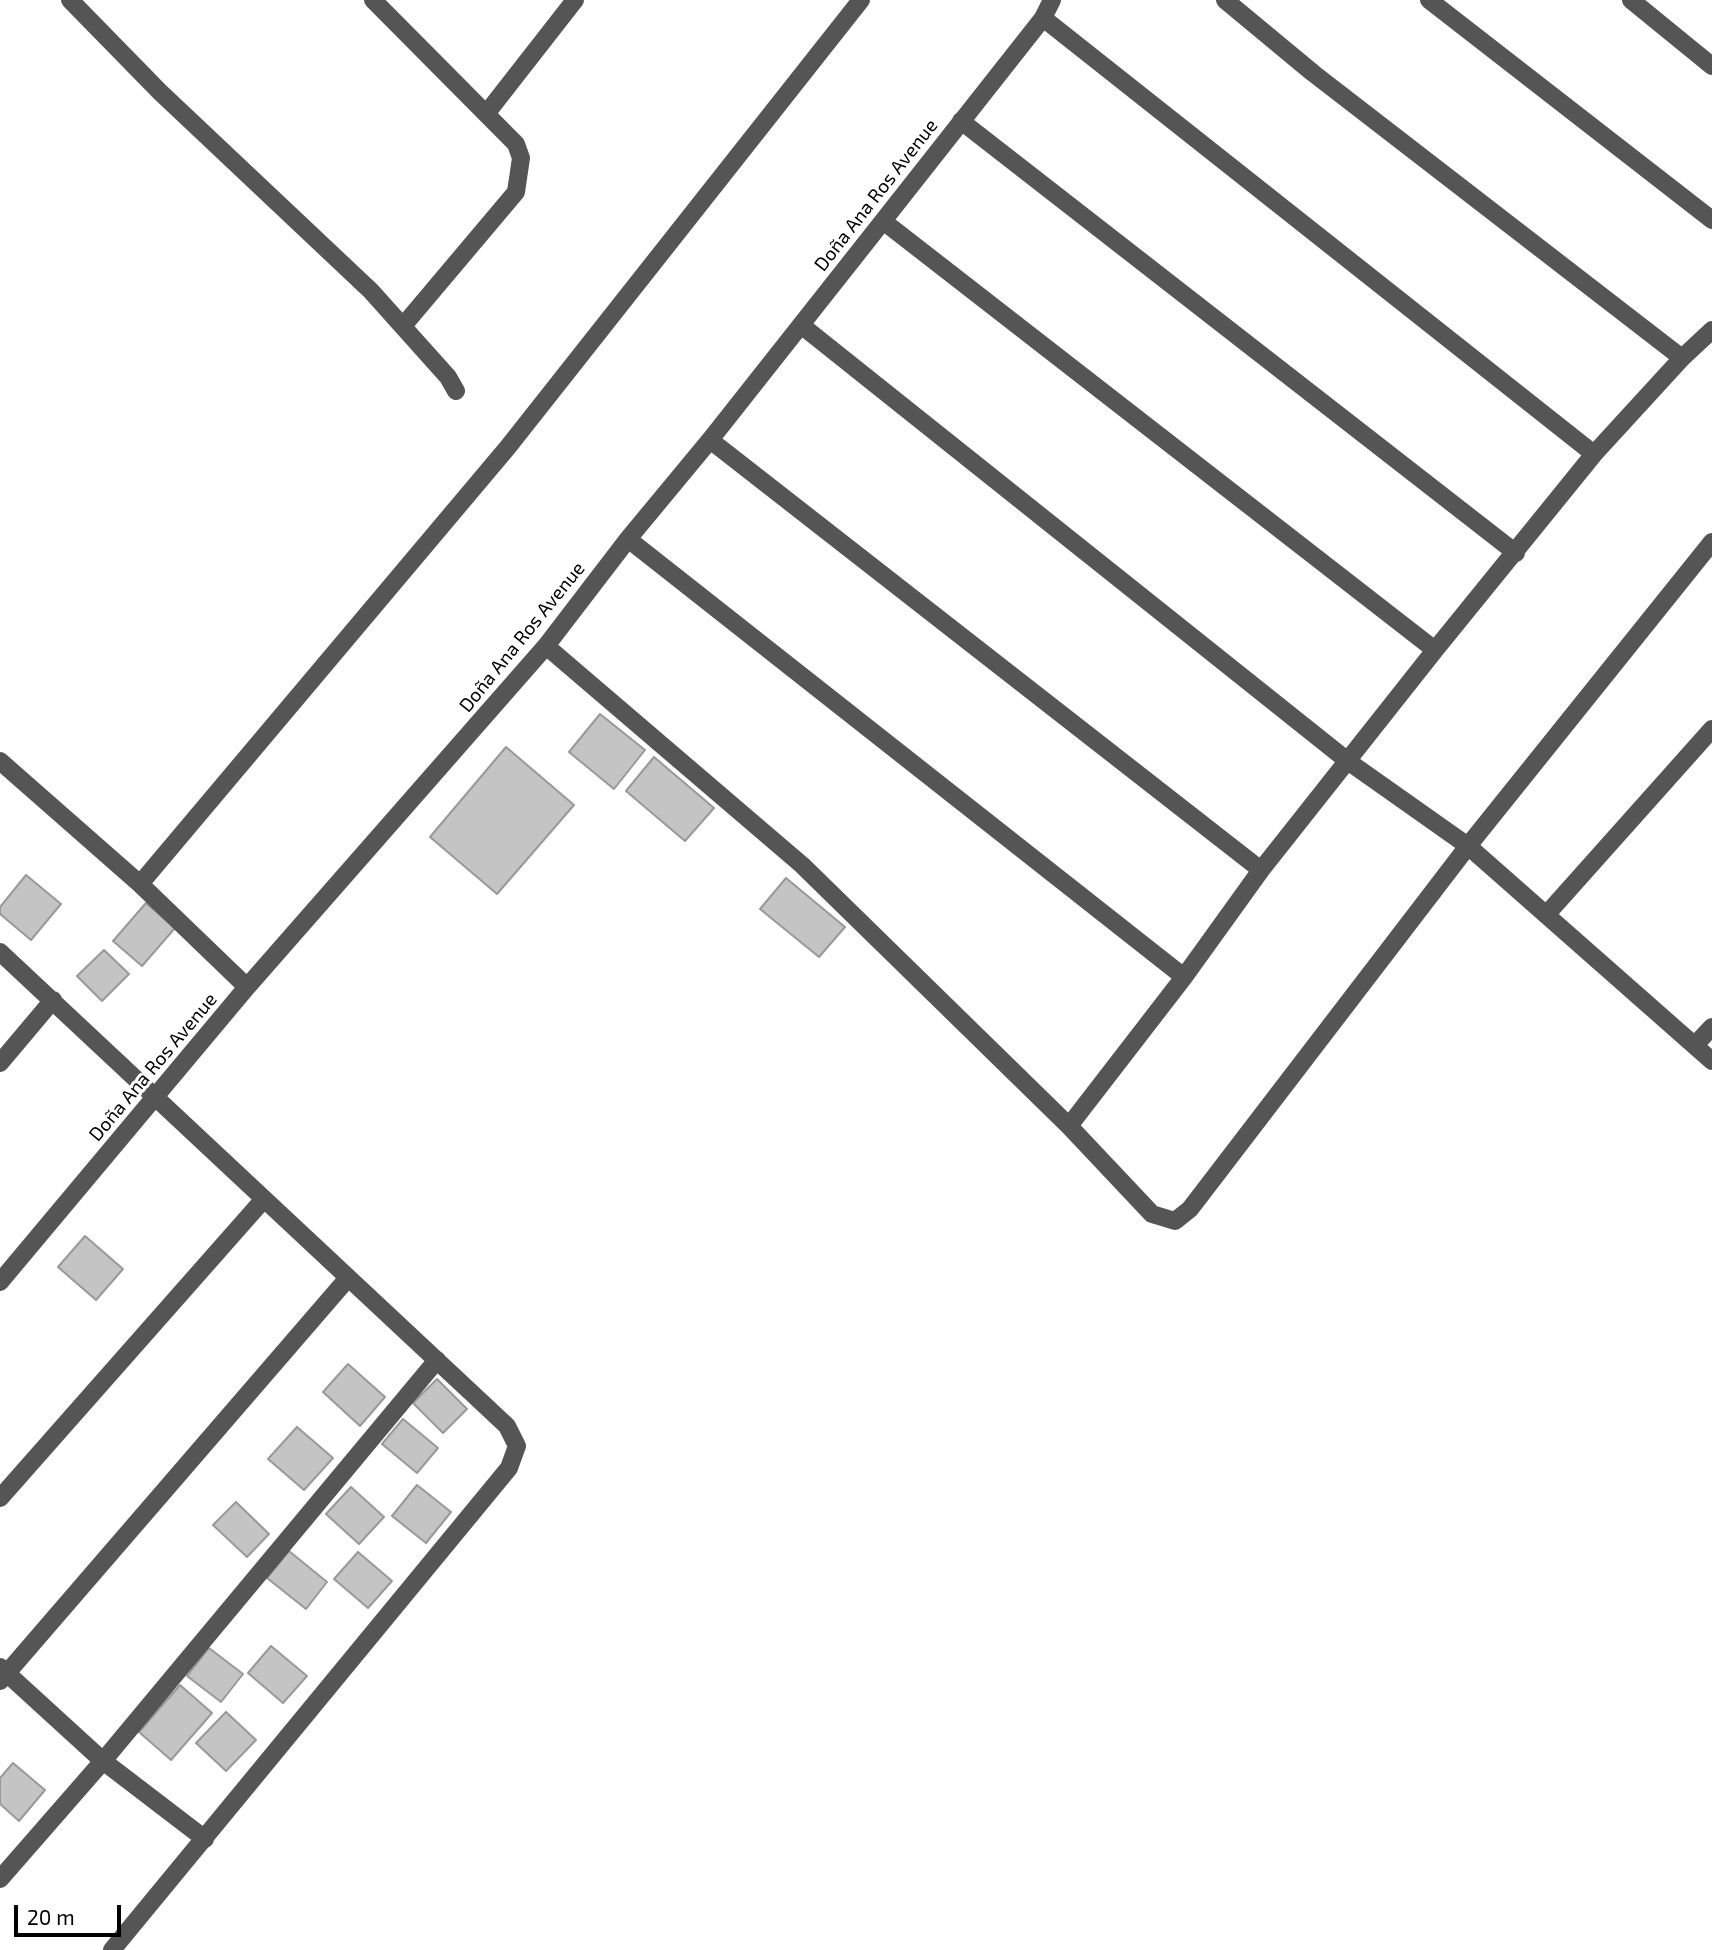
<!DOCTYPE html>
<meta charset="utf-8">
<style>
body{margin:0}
#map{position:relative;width:1712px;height:1950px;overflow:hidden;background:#fff;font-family:"Exo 2",sans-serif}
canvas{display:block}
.scale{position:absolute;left:14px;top:1905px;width:107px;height:32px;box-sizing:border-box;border:4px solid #000;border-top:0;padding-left:9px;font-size:21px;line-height:24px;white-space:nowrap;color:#000;-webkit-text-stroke:5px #fff;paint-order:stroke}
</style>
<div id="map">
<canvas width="1712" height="1950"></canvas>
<div class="scale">20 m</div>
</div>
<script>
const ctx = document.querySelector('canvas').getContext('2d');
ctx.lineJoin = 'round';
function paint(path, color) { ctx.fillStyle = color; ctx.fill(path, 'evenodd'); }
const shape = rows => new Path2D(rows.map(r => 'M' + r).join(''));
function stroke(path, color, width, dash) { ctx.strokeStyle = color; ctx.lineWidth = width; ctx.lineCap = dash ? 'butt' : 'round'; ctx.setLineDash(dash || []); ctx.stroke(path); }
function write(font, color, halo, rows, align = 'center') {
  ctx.font = font + ' "Exo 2",sans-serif'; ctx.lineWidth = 6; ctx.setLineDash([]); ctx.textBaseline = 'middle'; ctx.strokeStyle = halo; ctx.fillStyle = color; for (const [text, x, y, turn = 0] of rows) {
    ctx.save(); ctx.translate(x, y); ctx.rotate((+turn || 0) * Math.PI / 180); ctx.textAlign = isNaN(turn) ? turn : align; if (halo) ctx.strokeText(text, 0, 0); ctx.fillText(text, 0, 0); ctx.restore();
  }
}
const building = shape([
 [600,714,645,750,614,789,569,752,600,714],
 [506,747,574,805,497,894,430,837,506,747],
 [654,757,714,808,685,841,626,791,654,757],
 [26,875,61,904,31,940,0,914,0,907,26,875],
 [786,878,845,927,819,957,760,909,786,878],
 [146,903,175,928,142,966,113,941,146,903],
 [104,950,129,974,102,1001,77,976,104,950],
 [85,1236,123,1269,96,1300,58,1267,85,1236],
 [348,1364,385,1397,360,1426,323,1392,348,1364],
 [437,1379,467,1409,443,1433,413,1403,437,1379],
 [403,1419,438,1448,417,1473,382,1444,403,1419],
 [297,1427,333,1458,304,1490,268,1459,297,1427],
 [417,1485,451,1512,426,1543,392,1516,417,1485],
 [351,1487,384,1517,359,1544,326,1514,351,1487],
 [236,1502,269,1534,247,1557,213,1525,236,1502],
 [289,1551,327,1582,306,1609,267,1578,289,1551],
 [358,1552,392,1581,368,1608,334,1579,358,1552],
 [271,1646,307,1676,283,1703,248,1673,271,1646],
 [209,1648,243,1674,221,1702,187,1676,209,1648],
 [180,1685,212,1713,171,1760,139,1732,180,1685],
 [226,1712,256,1740,226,1771,196,1743,226,1712],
 [13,1763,45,1790,19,1821,0,1804,0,1778,13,1763]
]);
const minor = shape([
 [70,0,160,92,371,291,448,377,456,391],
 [373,0,516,144,521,158,516,192,403,326],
 [1225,0,1313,73,1682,358],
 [1429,0,1712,220],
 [1631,0,1712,66],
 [1043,18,1594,454],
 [486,114,575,0],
 [961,121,1516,553],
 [883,221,1435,650],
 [801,325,1349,762,1468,846,1712,1061],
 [710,440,1261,870],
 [628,539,1184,977],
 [546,646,802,865,1069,1126,1152,1214,1175,1221,1190,1209,1468,846,1712,542],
 [0,761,140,884,247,987],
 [140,884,508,447,861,0],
 [1546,915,1712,729],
 [0,952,507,1426,517,1446,509,1468,112,1950],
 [1695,1045,1712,1027],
 [0,1063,53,1000],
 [1069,1126,1184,977,1261,870,1435,650,1594,454,1682,358,1712,330],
 [0,1282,247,987,546,646,628,539,710,440,883,221,1043,18,1052,0],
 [0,1498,264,1199],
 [0,1667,103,1761,205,1839],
 [0,1681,348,1278],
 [0,1879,103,1761,437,1360]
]);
const streetNames = [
 ["Doña Ana Ros Avenue",876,195,-52],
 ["Doña Ana Ros Avenue",522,637,-51],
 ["Doña Ana Ros Avenue",153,1067,-50]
];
paint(building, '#c4c4c4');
stroke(building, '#999', 2);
stroke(minor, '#555', 18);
write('19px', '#000', '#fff', streetNames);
</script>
